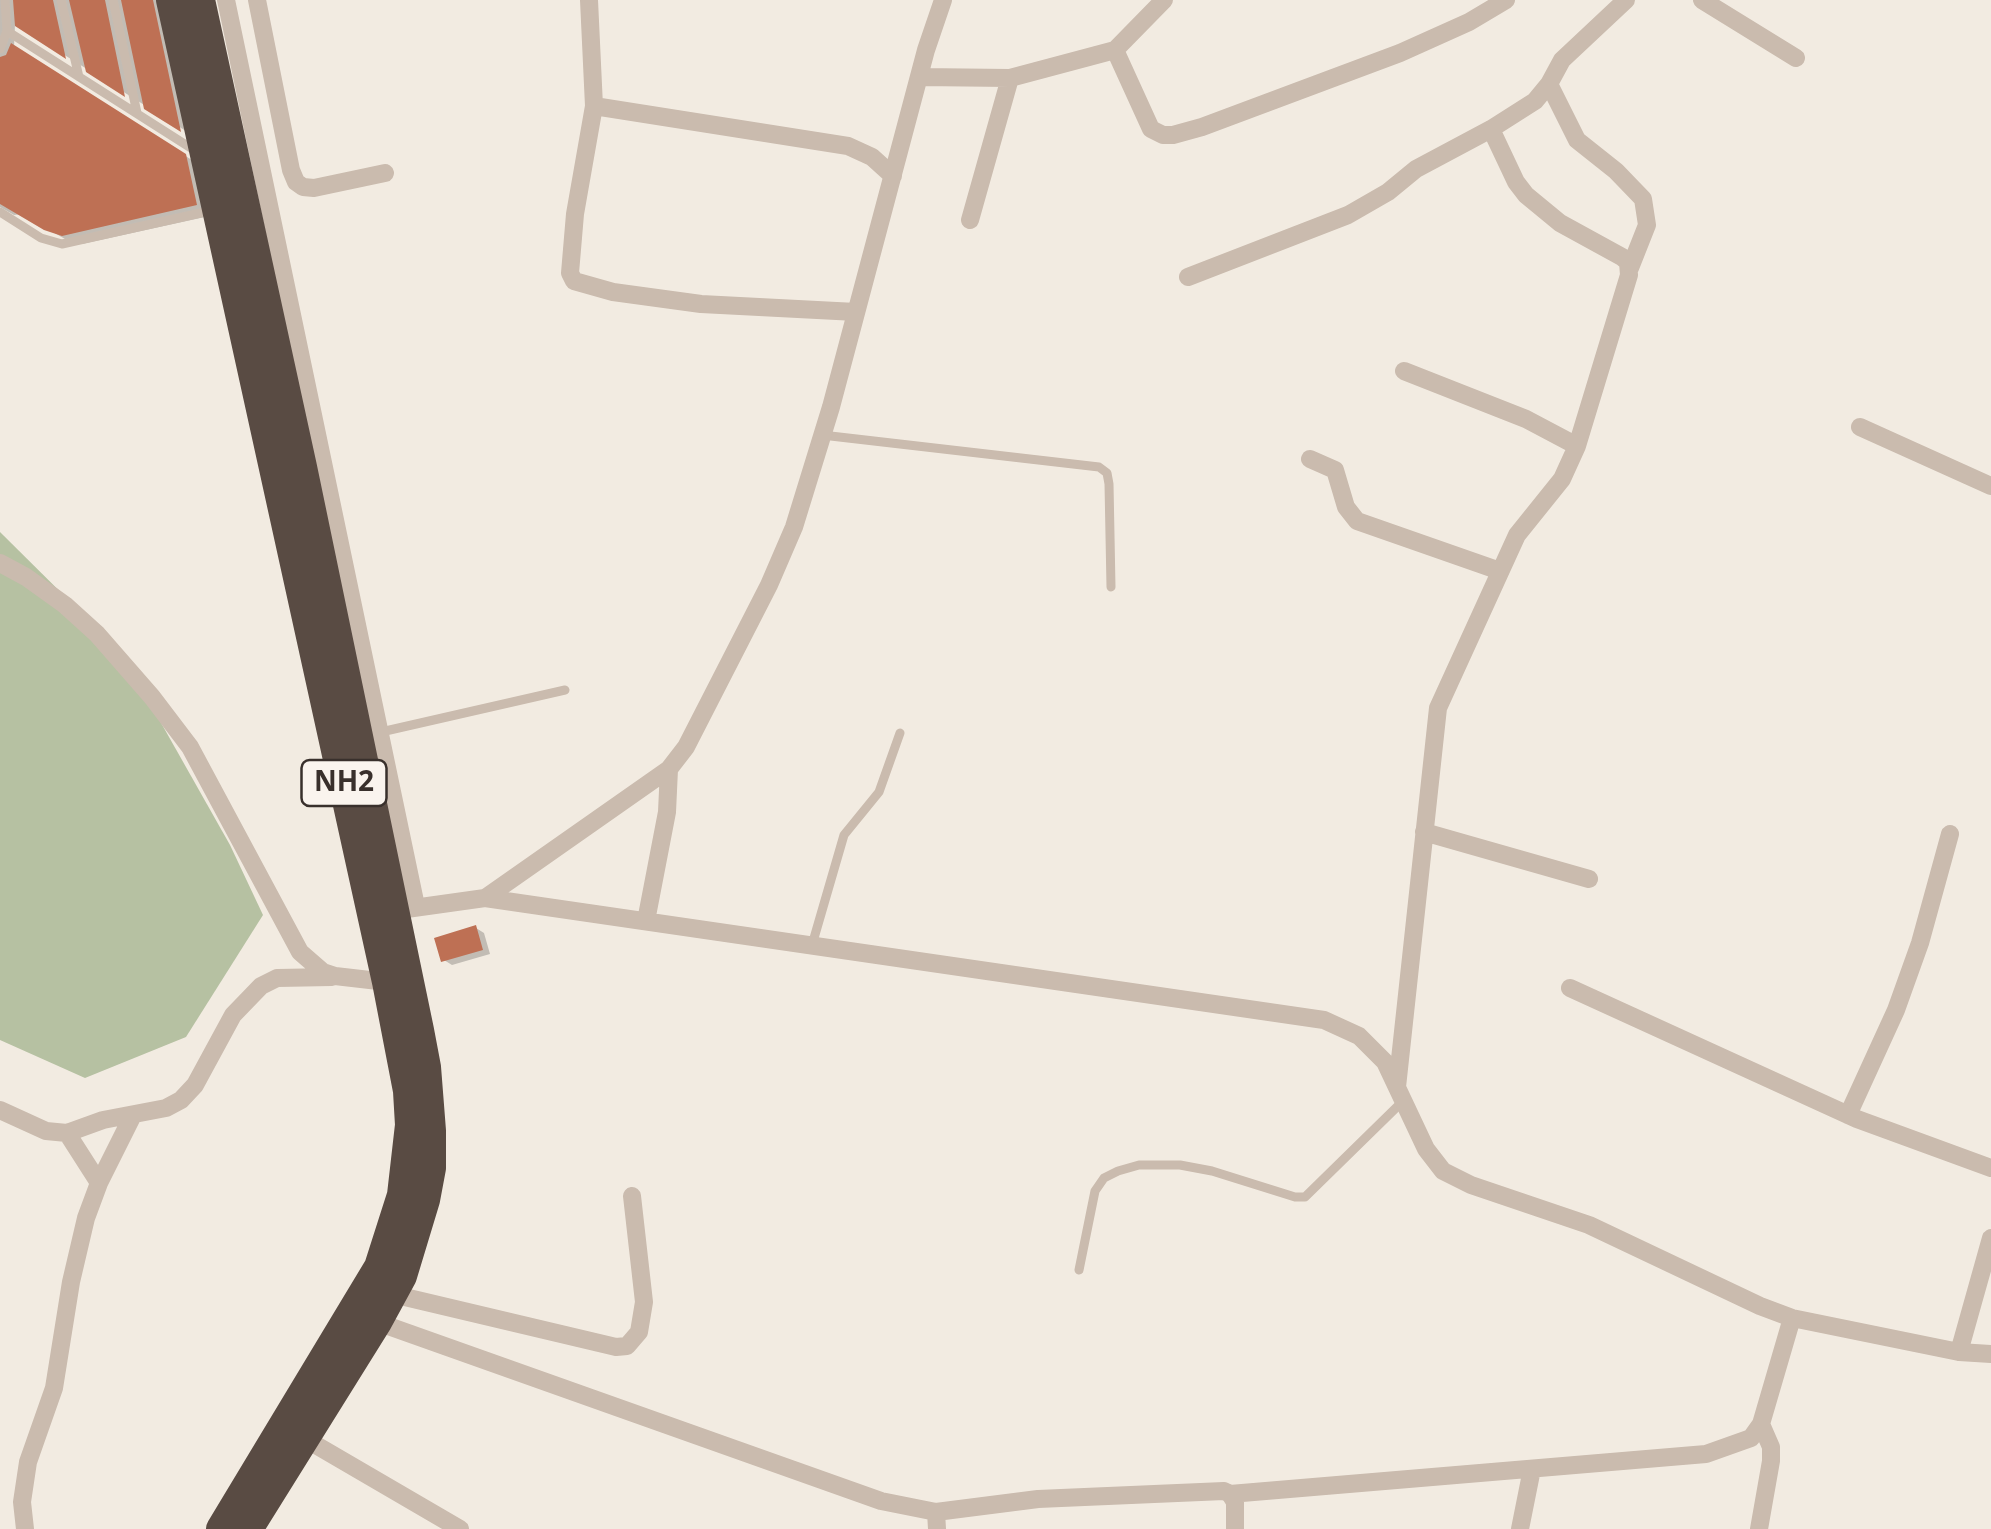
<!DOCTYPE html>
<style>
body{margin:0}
canvas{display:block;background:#f2ebe1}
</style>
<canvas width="1991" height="1529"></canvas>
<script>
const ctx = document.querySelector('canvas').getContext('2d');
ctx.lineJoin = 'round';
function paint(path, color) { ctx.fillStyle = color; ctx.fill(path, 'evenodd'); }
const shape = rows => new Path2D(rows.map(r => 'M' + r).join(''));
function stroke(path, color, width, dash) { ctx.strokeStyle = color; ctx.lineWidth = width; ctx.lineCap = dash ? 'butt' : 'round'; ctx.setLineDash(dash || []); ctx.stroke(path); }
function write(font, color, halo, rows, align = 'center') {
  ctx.font = font + ' "Noto Sans",sans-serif'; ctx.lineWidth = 8; ctx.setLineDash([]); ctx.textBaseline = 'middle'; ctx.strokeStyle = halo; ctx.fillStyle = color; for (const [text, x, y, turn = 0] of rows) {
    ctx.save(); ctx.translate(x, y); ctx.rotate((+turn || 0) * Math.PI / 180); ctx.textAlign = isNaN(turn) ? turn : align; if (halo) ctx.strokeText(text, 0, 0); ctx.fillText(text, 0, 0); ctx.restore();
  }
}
const green = shape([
 [0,532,121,652,230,845,263,915,186,1037,85,1078,0,1040]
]);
const shadow = shape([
 [0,0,173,0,197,138,15,24,14,48,203,167,214,215,82,244,65,239,22,214,14,215,0,207],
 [476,928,484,933,490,954,452,965,444,960]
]);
const building = shape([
 [13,0,53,0,66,59,15,26],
 [69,0,105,0,125,97,86,72],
 [121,0,153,0,181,132,144,109],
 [11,43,186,154,197,205,62,236,44,230,0,204,0,57,6,55],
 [476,925,483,950,441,962,434,938]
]);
const lane = shape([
 [61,0,79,77],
 [113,0,137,113],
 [7,31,194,150],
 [0,49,7,31,5,0],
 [0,212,41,238,62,244,214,210],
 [822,435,1099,467,1107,473,1109,484,1111,587],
 [381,732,565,690],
 [812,945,844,835,879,792,900,733],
 [1079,1270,1095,1191,1104,1178,1118,1171,1139,1165,1180,1165,1212,1171,1295,1197,1305,1197,1403,1101]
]);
const street = shape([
 [226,0,416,906],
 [257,0,291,170,296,182,303,187,314,188,385,173],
 [589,0,594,106,575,214,570,273,574,281,613,292,701,304,856,312],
 [1702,0,1796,58],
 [1115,50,1151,129,1163,135,1173,135,1202,127,1400,53,1469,22,1506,0],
 [920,77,1010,78,1115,50,1164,0],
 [1549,84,1577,140,1616,171,1643,199,1647,225,1630,268],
 [594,106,848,146,872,157,893,176],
 [970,220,1010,78],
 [1188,277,1348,215,1388,192,1416,169,1491,129,1535,101,1549,84,1562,60,1626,0],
 [1404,371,1526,419,1577,446],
 [1860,427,1991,486],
 [1310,459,1335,470,1346,507,1357,521,1500,571],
 [0,563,26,577,65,605,97,634,152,697,190,747,300,952,323,972,335,976,387,982],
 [1424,832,1589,879],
 [485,898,669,769,686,747,769,585,794,527,831,407,926,50,943,0],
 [385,912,485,898,1324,1020,1359,1036,1385,1062,1426,1149,1443,1171,1471,1185,1589,1225,1760,1306,1792,1318,1959,1352,1991,1354],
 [646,921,667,812,669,769],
 [1570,988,1857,1119,1991,1168],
 [1397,1087,1438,708,1517,535,1562,479,1577,446,1629,275,1628,262,1622,257,1560,223,1526,195,1516,182,1491,129],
 [0,1110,46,1131,67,1133,103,1120,166,1108,181,1100,195,1085,233,1015,261,986,277,978,332,977],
 [1848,1115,1896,1010,1920,943,1950,834],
 [67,1133,99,1183],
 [392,1294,616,1347,627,1346,639,1332,644,1302,632,1196],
 [377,1322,881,1501,936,1512,937,1529],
 [1959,1352,1991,1238],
 [297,1434,460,1529],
 [1230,1494,1706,1454,1751,1438,1761,1424,1792,1318],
 [936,1512,1038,1499,1224,1491,1230,1494,1235,1502,1235,1529],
 [25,1529,22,1502,28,1462,54,1388,71,1282,86,1218,99,1183,133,1115],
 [1520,1529,1532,1469],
 [1759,1529,1771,1461,1771,1447,1761,1424]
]);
const highway = shape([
 [171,0,387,982,408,1091,410,1125,402,1195,379,1267,221,1529],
 [200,0,302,467,419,1030,426,1067,431,1131,431,1168,425,1200,402,1276,377,1322,248,1529]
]);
const shields = [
 [344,783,85]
];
const shieldNames = [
 ["NH2",344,783]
];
paint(green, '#b6c1a2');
paint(shadow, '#0003');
paint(building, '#be7054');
stroke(lane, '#cabbae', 9);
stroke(street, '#cabbae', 18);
stroke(highway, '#594b43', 30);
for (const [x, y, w] of shields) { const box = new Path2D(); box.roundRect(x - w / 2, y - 23, w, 46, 8); ctx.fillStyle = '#faf4ee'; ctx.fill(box); stroke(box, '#39302c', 2.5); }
write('bold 28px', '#39302c', null, shieldNames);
</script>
